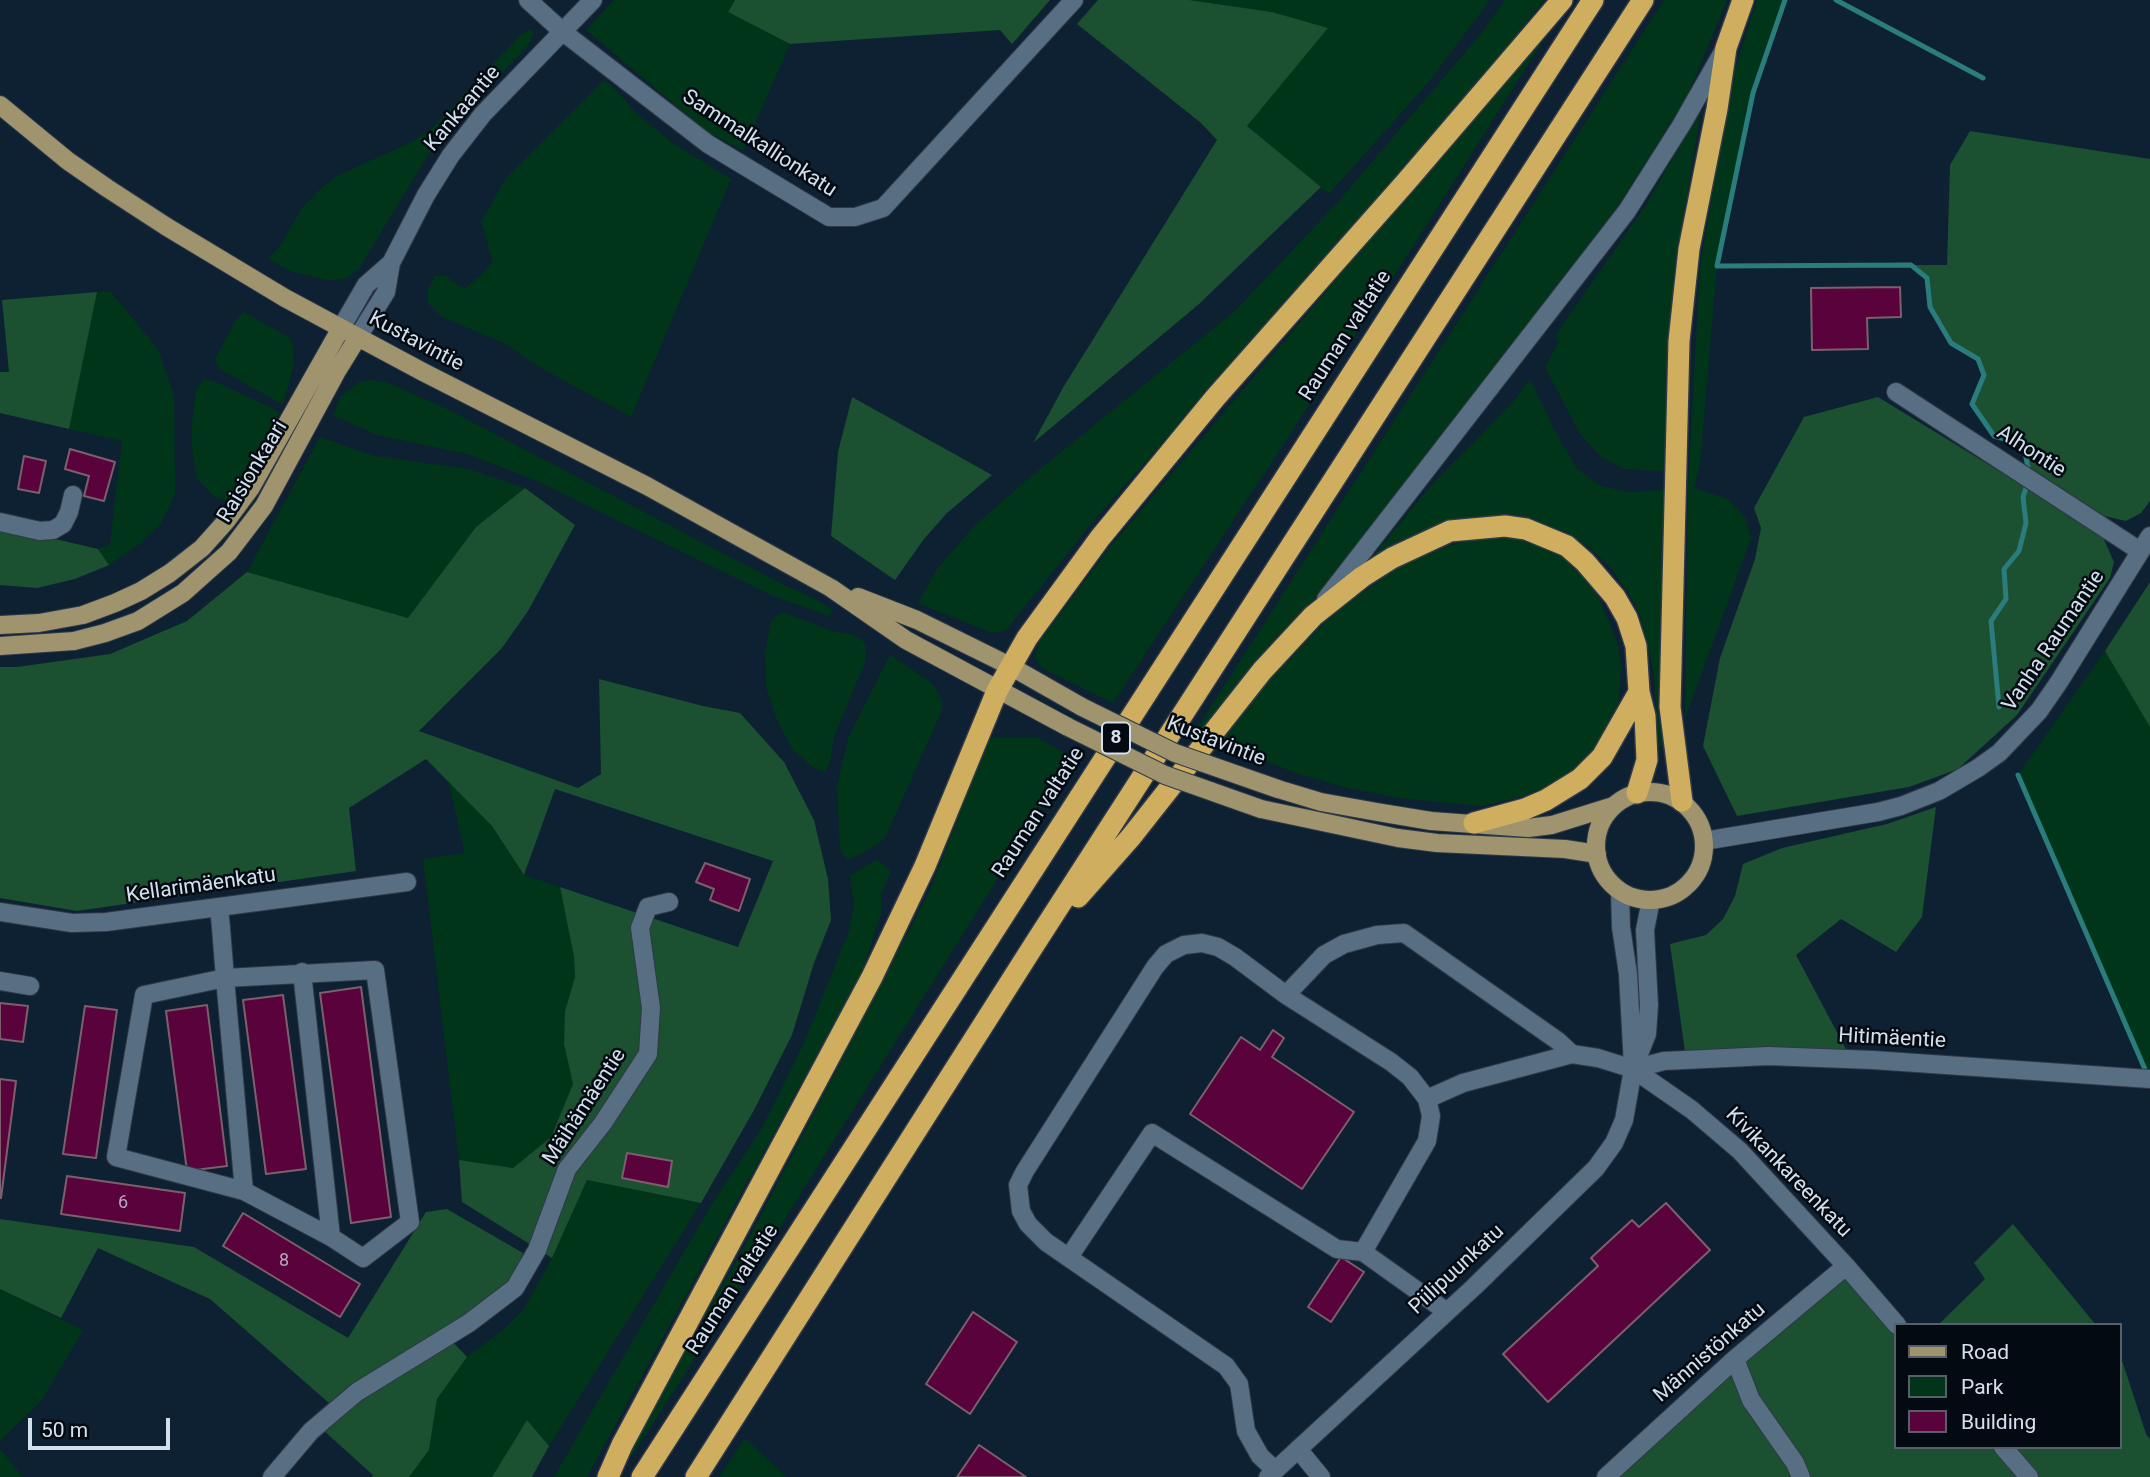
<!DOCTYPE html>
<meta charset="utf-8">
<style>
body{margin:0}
#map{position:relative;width:2150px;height:1477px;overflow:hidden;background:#0d2132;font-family:Roboto,sans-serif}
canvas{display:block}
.legend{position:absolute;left:1894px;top:1323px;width:228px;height:126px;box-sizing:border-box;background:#040a12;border:2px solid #576069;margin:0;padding:9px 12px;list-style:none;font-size:21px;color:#d4e0ec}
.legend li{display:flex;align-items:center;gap:14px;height:35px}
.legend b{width:35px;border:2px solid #576069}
.scale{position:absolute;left:28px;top:1418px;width:142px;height:32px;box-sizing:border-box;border:4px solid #d4e0ec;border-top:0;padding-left:9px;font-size:21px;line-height:24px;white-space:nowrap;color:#d4e0ec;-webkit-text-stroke:5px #040a12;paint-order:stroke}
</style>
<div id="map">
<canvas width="2150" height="1477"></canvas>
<ul class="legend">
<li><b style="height:9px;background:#a0946e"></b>Road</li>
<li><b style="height:19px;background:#003519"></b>Park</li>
<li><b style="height:19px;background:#5a023b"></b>Building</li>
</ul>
<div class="scale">50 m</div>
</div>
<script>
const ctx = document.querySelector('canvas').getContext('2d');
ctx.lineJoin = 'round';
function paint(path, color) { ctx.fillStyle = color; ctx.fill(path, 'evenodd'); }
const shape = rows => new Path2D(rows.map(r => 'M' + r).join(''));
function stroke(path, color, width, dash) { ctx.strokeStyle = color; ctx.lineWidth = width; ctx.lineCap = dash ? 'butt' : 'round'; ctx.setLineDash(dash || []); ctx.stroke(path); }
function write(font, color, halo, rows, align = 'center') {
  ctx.font = font + ' Roboto,sans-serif'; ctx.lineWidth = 5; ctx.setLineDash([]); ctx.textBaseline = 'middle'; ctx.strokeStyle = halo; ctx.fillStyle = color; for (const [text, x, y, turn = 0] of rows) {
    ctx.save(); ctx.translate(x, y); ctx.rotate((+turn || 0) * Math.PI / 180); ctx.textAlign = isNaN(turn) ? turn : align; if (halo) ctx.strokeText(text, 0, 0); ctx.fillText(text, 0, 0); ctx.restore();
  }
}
const green = shape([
 [614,0,735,0,728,12,790,44,743,151,709,133,586,30],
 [1189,0,1490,0,1427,84,1329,194,1247,126,1327,28,1272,12],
 [1505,0,1544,0,1499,57,1361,220,1094,520,1006,630,992,633,918,603,937,569,975,525,1034,474,1235,311,1337,203,1480,35],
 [1664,0,1727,0,1688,95,1617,208,1315,598,1231,692,1197,738,1192,736],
 [1757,0,1785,0,1746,126,1717,266,1700,464,1694,488,1728,499,1746,519,1751,538,1685,719,1688,486,1700,267,1732,78],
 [530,29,534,32,530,43,431,150,359,269,344,279,329,280,293,272,268,259,279,247,302,208,317,192,337,176,409,143,430,130,519,36],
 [1538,41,1541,44,1396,273,1113,703,1042,668,1035,658,1039,642,1111,546],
 [603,81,609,83,638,115,674,144,731,179,631,417,539,367,506,344,442,317,427,302,428,289,435,276,446,276,464,289,482,274,493,261,481,222,506,178],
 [1701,109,1681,234,1664,471,1624,469,1602,458,1580,434,1545,367,1559,341,1555,336,1646,205],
 [110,291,158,349,174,396,175,493,162,522,138,545,109,565,98,549,110,544,122,441,69,429,97,292],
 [244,312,290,338,294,348,293,368,283,405,218,368,215,359,236,320],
 [204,379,216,382,280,412,245,479,233,498,226,500,215,497,197,479,192,448,192,424,196,390],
 [1530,379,1554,429,1577,469,1601,486,1628,492,1663,490,1664,746,1659,745,1653,669,1641,617,1631,597,1611,568,1589,547,1557,529,1524,519,1484,517,1449,523,1368,562,1434,482,1512,403],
 [373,380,388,383,447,409,780,583,815,599,833,610,829,616,773,596,530,478,467,454,377,435,333,416,340,397,359,382],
 [320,437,374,456,468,469,525,488,476,527,408,618,247,572],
 [1508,536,1531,542,1558,553,1581,573,1597,593,1617,642,1621,665,1618,705,1599,745,1574,771,1548,787,1524,796,1483,806,1449,803,1400,798,1348,788,1296,773,1220,743,1262,688,1317,630,1353,599,1401,566,1436,549,1482,537],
 [782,612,835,632,852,634,864,642,866,648,865,662,834,737,830,762,825,772,815,769,793,750,777,720,766,687,765,651,772,619],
 [2105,651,2150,727,2150,1079,2018,775],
 [890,655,931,682,942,700,942,710,885,838,869,850,848,860,840,850,837,787,848,738],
 [1037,737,1073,758,776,1233,632,1456,628,1454,753,1231,929,892,989,738],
 [448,780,492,826,524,875,560,887,574,957,575,977,565,1011,564,1044,573,1084,551,1137,513,1168,459,1160,423,859,465,853],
 [877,859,891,871,881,895,881,914,863,969,587,1477,554,1477,710,1207,762,1128,804,1043,849,931,854,904,850,876],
 [587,1180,701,1203,549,1446,527,1420,492,1477,409,1477,429,1450,437,1399,467,1357,503,1330,524,1309,552,1258],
 [0,1289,83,1330,42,1400,0,1441],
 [745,1438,786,1477,719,1477],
 [0,1449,23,1477,0,1477]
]);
const forest = shape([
 [735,0,1050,0,1012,44,1000,30,790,44,728,12],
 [1098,0,1189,0,1272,12,1328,28,1247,126,1321,187,1199,304,1033,443,1064,386,1217,140,1201,123,1077,24],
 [1970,131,2150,159,2150,501,2141,513,2126,521,2104,516,2028,466,2023,444,1994,436,1972,404,1984,375,1978,359,1951,343,1930,307,1927,278,1911,265,1947,265,1950,165],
 [97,292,69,429,0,413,0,372,9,372,2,300],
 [852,397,992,475,947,513,924,539,895,580,831,536,838,452],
 [1878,397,2101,533,2114,562,2110,578,2017,715,1958,769,1909,787,1737,816,1703,746,1720,658,1755,559,1761,528,1754,508,1804,417],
 [525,488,575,525,528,611,502,648,419,731,578,788,601,774,599,679,703,706,740,713,784,762,814,820,828,879,831,920,814,963,792,1035,754,1110,701,1203,587,1180,552,1258,462,1202,459,1160,513,1168,551,1137,573,1084,564,1044,565,1011,575,977,574,957,560,887,738,947,773,861,555,789,524,875,492,826,426,759,349,808,356,871,77,911,0,898,0,667,17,667,110,654,187,621,247,572,408,618,476,527],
 [0,526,98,549,109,565,75,579,37,588,0,585],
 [2150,582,2150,727,2105,651],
 [1936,807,1922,917,1896,952,1841,919,1796,955,1848,1053,1685,1052,1670,944,1706,935,1723,919,1735,896,1743,864,1782,848,1887,824],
 [447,1209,523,1253,510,1285,475,1311,385,1365,329,1403,210,1299,98,1248,61,1318,0,1289,0,1219,194,1247,348,1338,426,1212],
 [2013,1224,2096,1325,1938,1325,1985,1279,1974,1263],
 [1846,1266,1896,1325,1896,1447,2120,1447,2120,1354,2146,1434,2150,1439,2150,1477,1606,1477],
 [451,1340,467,1357,437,1399,429,1450,409,1477,372,1477,373,1475,323,1430,360,1399],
 [527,1420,549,1446,532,1477,492,1477]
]);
const stream = shape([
 [1785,0,1753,93,1717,266,1911,265,1927,278,1930,307,1951,343,1978,359,1984,375,1972,404,1994,436,2023,444,2029,472],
 [1836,0,1983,78],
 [1999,707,1991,621,2006,599,2004,569,2019,551,2026,523,2023,497,2028,482],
 [2018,775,2147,1074]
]);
const building = shape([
 [1900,287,1901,317,1867,318,1868,349,1812,350,1811,288,1900,287],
 [70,449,115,462,104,501,84,496,89,476,65,469,70,449],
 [24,456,46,461,39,493,18,489,24,456],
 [705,863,750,879,739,911,710,900,714,889,696,882,705,863],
 [361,987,391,1217,351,1223,320,993,361,987],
 [283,995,306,1169,266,1174,243,1000,283,995],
 [0,1003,28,1006,23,1042,0,1039,0,1003],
 [207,1005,227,1166,187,1171,166,1011,207,1005],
 [85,1006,117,1010,96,1158,63,1154,85,1006],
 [1273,1030,1284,1038,1272,1057,1354,1112,1302,1189,1190,1114,1241,1037,1260,1050,1273,1030],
 [0,1079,16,1081,1,1198,0,1198,0,1079],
 [627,1153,672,1161,668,1187,622,1178,627,1153],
 [67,1176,185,1193,180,1231,61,1214,67,1176],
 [1666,1203,1710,1250,1548,1402,1503,1354,1598,1266,1591,1258,1632,1220,1639,1227,1666,1203],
 [243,1213,360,1284,340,1317,223,1246,243,1213],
 [1341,1257,1364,1272,1331,1322,1308,1307,1341,1257],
 [973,1312,1017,1342,970,1414,926,1384,973,1312],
 [979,1445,1026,1477,957,1477,979,1445]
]);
const minor = shape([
 [528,0,563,32,708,144,829,217,855,217,883,208,1074,0],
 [341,328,366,285,391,263],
 [358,337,386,292,391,263,426,195,451,155,483,114,593,0],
 [1896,392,2140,551],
 [0,522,40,531,53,530,63,524,69,512,73,495],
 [1326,599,1627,211,1682,124,1724,50],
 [1704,841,1878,812,1901,806,1939,791,1978,768,1999,753,2039,711,2059,682,2150,536],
 [1620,891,1621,927,1628,974,1633,1066],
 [219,907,221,928,225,978,244,1191,331,1237,363,1258,410,1222,375,970,225,978,144,995,116,1157,244,1191],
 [0,912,72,923,106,922,407,882],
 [302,972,331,1237],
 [0,981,30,986],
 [1286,995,1324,955,1344,944,1377,935,1404,933,1558,1041,1572,1054,1598,1058,1633,1069,1692,1110,1740,1151,1846,1266,1897,1325],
 [1633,1069,1664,1061,1768,1056,1873,1060,2150,1079],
 [1427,1099,1463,1083,1572,1054],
 [1069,1257,1152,1133,1337,1249,1363,1252,1447,1312],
 [1735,1359,1751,1400,1795,1463,1801,1477],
 [2003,1447,2029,1477],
 [1298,1449,1321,1477],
 [1275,1470,1260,1456,1246,1431,1239,1384,1226,1366,1046,1242,1028,1224,1021,1211,1018,1185,1025,1171,1155,967,1166,954,1184,945,1202,943,1218,947,1235,957,1286,995,1391,1062,1410,1077,1427,1099,1431,1116,1427,1141,1363,1252],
 [272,1477,311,1431,357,1392,469,1323,515,1288,537,1250,567,1169,603,1123,648,1054,651,1008,640,928,648,907,669,902],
 [1268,1477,1474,1287,1596,1168,1614,1143,1624,1120,1633,1069,1647,1034,1649,1005,1645,930,1651,900],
 [1606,1477,1735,1359,1846,1266]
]);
const major = shape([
 [0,105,68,161,107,188,167,227,285,298,423,372,647,486,831,588,906,640,1068,727],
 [858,597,917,620,1010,666,1082,707],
 [0,625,39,623,83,615,115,603,141,591,170,573,202,548,227,520,250,489,341,328],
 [0,646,74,641,105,633,138,621,183,593,229,552,264,506,337,371,358,337],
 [1278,789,1321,802,1377,812,1431,821,1528,828,1552,825,1613,806],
 '1596 846a54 54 0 1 1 108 0a54 54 0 1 1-108 0Z',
 [1261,809,1398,838,1437,843,1565,849,1597,854]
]);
const highway = shape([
 [1637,793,1647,760,1645,716,1639,692],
 [1682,801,1670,707,1679,341,1689,249,1717,109,1726,48,1743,0],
 [1078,897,1131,837,1262,671,1313,616,1362,577,1392,558,1450,531,1505,526,1526,529,1567,546,1585,562,1615,597,1627,618,1636,646,1639,692,1602,757,1580,779,1546,800,1525,809,1474,823],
 [608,1477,622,1445,872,977,925,866,997,691,1027,638,1100,538,1215,398,1406,182,1562,0],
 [642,1477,1593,0],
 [696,1477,1034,945,1643,0]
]);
const majorBridge = shape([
 [1082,707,1175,753,1278,789],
 [1068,727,1165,775,1261,809]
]);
const numberNames = [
 ["6",123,1203],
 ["8",284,1261]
];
const shields = [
 [1116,738,28]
];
const shieldNames = [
 ["8",1116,738]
];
const streetNames = [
 ["Kankaantie",463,109,-50],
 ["Sammalkallionkatu",759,144,33],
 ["Rauman valtatie",1346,336,-57],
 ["Kustavintie",416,342,28],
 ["Alhontie",2031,452,33],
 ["Raisionkaari",253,472,-59],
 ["Vanha Raumantie",2054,641,-56],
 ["Kustavintie",1216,742,21],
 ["Rauman valtatie",1039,813,-57],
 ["Kellarimäenkatu",201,886,-8],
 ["Hitimäentie",1892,1039,3],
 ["Mäihämäentie",585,1107,-57],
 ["Kivikankareenkatu",1788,1173,46],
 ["Piilipuunkatu",1457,1270,-43],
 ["Rauman valtatie",733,1290,-57],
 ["Männistönkatu",1710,1353,-41]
];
paint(green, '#003519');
paint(forest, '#1b5031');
stroke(stream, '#2a7c7d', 5);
paint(building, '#5a023b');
stroke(building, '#7c5f6c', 2);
stroke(minor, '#2f3948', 20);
stroke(major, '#2f3948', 20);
stroke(highway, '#2f3948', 24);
stroke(minor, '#576e83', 18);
stroke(major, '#a0946e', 18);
stroke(highway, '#d0ae60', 21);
stroke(majorBridge, '#2f3948', 20, []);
stroke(majorBridge, '#a0946e', 18);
write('18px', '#b6a8c0', null, numberNames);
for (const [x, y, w] of shields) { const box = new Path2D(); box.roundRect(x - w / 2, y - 15.5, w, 31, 5); ctx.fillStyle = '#040a12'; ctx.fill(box); stroke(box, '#d4e0ec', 2); }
write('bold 19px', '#d4e0ec', null, shieldNames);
write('21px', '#d4e0ec', '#040a12', streetNames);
</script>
